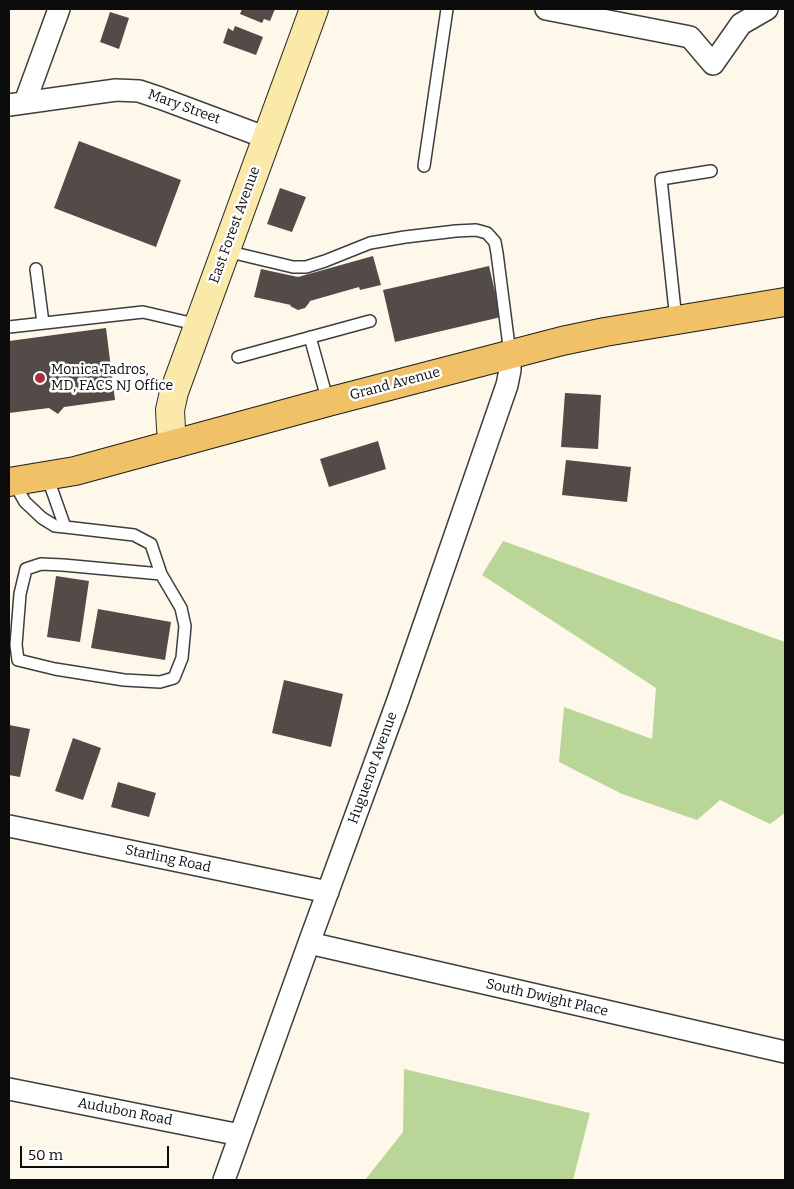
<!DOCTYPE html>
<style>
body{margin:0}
#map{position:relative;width:794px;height:1189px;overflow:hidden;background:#fef8ea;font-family:Bitter,serif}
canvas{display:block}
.frame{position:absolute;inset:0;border:10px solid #0b0b0b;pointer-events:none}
.scale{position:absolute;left:20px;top:1146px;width:149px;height:22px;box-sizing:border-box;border:2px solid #0b0b0b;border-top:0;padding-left:6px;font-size:15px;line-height:18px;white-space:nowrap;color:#0b0b0b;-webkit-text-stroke:4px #fff;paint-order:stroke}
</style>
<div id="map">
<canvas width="794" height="1189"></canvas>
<div class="frame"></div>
<div class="scale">50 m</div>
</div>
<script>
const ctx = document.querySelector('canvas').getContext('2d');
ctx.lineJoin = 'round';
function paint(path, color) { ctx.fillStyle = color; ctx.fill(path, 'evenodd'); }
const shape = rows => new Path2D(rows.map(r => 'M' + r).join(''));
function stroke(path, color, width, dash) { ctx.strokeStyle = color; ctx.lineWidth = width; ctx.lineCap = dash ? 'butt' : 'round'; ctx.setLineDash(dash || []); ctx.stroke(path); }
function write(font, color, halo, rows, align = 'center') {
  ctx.font = font + ' Bitter,serif'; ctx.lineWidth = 5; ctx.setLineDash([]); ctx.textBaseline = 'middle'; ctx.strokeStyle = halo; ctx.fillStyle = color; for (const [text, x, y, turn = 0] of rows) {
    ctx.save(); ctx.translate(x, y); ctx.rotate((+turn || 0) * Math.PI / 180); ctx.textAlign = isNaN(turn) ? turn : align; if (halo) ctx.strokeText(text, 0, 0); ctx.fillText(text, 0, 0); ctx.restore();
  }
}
const forest = shape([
 [503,541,785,642,785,813,770,824,720,800,697,820,622,794,559,762,564,707,652,739,656,688,482,575],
 [404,1069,590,1113,573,1180,365,1180,403,1132]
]);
const building = shape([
 [242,9,275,9,270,21,264,19,262,23,240,14],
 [110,12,129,18,119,49,100,42],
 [235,26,263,37,256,55,223,43,228,28,233,31],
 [79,141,181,180,156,247,54,208],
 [280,188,306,197,292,232,267,224],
 [373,256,381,285,360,290,359,287,310,301,309,303,305,308,298,310,290,306,291,305,254,297,261,269,298,277],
 [489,266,501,317,395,342,383,290],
 [106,328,115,400,64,407,58,414,49,408,9,413,9,341],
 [565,393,601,395,598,449,561,447],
 [378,441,386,469,329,487,320,459],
 [566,460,631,467,627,502,562,495],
 [56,576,89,581,80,642,47,637],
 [98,609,171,622,165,660,91,648],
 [284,680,343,694,331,747,272,733],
 [9,725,30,729,20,777,9,775],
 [73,738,101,748,83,800,55,791],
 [118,782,156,793,149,817,111,807]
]);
const lane = shape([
 [424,166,447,9],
 [226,251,293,267,306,267,325,261,370,243,405,237,456,231,476,230,487,233,495,242,497,253,510,354],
 [36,269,43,323],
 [676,320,661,179,711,171],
 [9,327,143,312,199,325],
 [310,337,328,402],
 [238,357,370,321],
 [13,481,25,502,42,518,55,526,65,527,47,476],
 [65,527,134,535,151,544,161,574,181,608,185,626,182,658,174,678,160,682,124,680,55,669,18,660,16,645,20,594,26,569,41,564,63,565,161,574]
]);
const street = shape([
 [546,9,690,37,713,64,741,24,767,9],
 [25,102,59,9],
 [9,105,116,90,139,91,160,98,267,138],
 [9,826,328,892],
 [309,943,785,1052],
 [9,1089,240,1135],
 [224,1180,309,943,398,700,507,385,510,370,510,354]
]);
const secondary = shape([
 [174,444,171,429,170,410,174,392,314,9]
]);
const primary = shape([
 [9,482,75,471,328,402,562,341,605,332,785,302]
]);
const markers = [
 [40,378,6,"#b22c40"]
];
const streetNames = [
 ["Mary Street",184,107,20],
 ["East Forest Avenue",235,225,-70],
 ["Grand Avenue",395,384,-15],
 ["Huguenot Avenue",373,768,-70],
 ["Starling Road",168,859,12],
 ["South Dwight Place",547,998,13],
 ["Audubon Road",125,1112,11]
];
const poiNames = [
 ["Monica Tadros,",51,370],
 ["MD, FACS NJ Office",51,386]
];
paint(forest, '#b9d597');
paint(building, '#534b48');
stroke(lane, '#3e3e3e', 14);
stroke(street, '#3e3e3e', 24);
stroke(secondary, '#2d2d2d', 30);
stroke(primary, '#1c1c1c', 30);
stroke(lane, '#fff', 11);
stroke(street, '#fff', 21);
stroke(secondary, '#fae9a8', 28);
stroke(primary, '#f0c167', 28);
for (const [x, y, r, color] of markers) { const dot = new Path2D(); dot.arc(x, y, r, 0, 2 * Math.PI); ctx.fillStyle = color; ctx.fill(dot); stroke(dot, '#fff', 2); }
write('14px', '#0b0b0b', '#fff', streetNames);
write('14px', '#0b0b0b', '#fff', poiNames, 'left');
</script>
